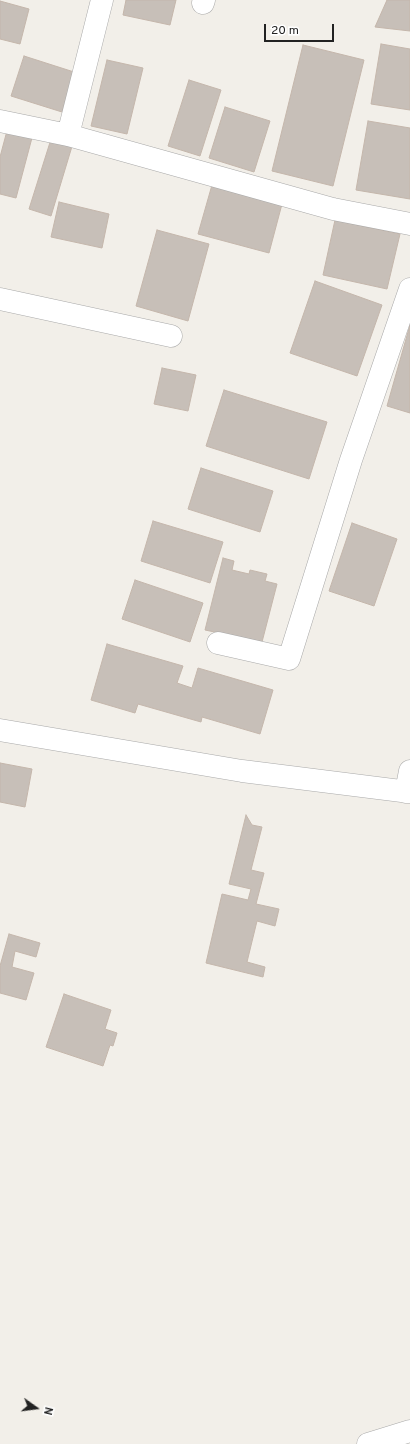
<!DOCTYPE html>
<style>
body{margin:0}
#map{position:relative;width:410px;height:1444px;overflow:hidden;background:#f2efe9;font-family:Overpass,sans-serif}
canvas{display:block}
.north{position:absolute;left:16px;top:1388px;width:40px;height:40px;-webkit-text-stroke:3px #fff;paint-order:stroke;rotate:104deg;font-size:11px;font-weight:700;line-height:16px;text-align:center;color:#222}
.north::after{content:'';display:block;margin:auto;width:14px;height:18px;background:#222;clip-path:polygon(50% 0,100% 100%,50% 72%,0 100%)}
.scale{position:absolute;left:264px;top:24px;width:70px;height:18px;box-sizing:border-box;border:2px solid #222;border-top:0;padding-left:5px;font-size:12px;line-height:14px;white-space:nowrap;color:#222;-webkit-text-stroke:3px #fff;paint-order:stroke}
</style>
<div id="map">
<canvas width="410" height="1444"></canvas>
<div class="north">N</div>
<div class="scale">20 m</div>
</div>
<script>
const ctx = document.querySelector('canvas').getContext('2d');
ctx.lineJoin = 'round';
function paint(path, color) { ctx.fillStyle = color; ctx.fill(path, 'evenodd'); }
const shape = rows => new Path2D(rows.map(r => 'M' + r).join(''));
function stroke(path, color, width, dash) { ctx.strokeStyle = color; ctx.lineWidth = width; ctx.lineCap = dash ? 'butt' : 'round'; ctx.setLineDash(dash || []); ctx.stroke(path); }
const building = shape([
 [126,0,176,0,170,25,123,15,126,0],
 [387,0,410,0,410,31,375,27,387,0],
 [0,1,29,9,20,44,0,39,0,1],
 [381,44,410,49,410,110,371,104,381,44],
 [303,45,364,60,333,186,272,171,303,45],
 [24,56,74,72,62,112,11,96,24,56],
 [107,60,143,68,127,134,91,126,107,60],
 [189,80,221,90,200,156,168,146,189,80],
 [225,107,270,121,254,172,209,158,225,107],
 [368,121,410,128,410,199,356,190,368,121],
 [8,127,33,134,16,198,0,194,0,157,8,127],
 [52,136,73,143,51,216,29,209,52,136],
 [212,185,282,204,269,253,198,234,212,185],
 [59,202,109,214,102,248,51,237,59,202],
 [335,220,400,234,387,289,323,275,335,220],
 [157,230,209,244,188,321,136,306,157,230],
 [315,281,382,305,357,376,290,353,315,281],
 [410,325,410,413,387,406,410,325],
 [162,368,196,375,188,411,154,404,162,368],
 [224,390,327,422,309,479,206,446,224,390],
 [201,468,273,491,260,532,188,509,201,468],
 [153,521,223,542,210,583,141,561,153,521],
 [352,523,397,539,374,606,329,591,352,523],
 [223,558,234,561,232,570,249,574,250,570,267,574,265,581,277,584,262,642,205,630,223,558],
 [135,580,203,603,190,642,122,619,135,580],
 [107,644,183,666,177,683,192,688,198,668,273,690,260,734,202,717,201,722,138,704,135,713,91,700,107,644],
 [0,763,32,769,25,807,0,802,0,763],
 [246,815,252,825,262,827,251,870,264,873,256,904,279,909,275,926,257,921,247,962,265,967,263,977,206,963,222,894,248,900,251,889,229,884,246,815],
 [9,934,40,943,36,957,15,951,12,967,34,973,26,1000,0,993,0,966,9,934],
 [64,994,111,1010,105,1029,117,1033,113,1046,110,1045,103,1066,46,1047,64,994]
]);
const minor = shape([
 [203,3,204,0],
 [0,121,68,135,333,209,410,224],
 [68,135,102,0],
 [0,299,171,336],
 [218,643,289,659,351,460,410,289],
 [0,730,242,771,410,792],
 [406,792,410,771],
 [368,1444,410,1431]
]);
paint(building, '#c7bfb8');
stroke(building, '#c4b6ab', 1);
stroke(minor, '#a9a9a9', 23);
stroke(minor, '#fff', 22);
</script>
